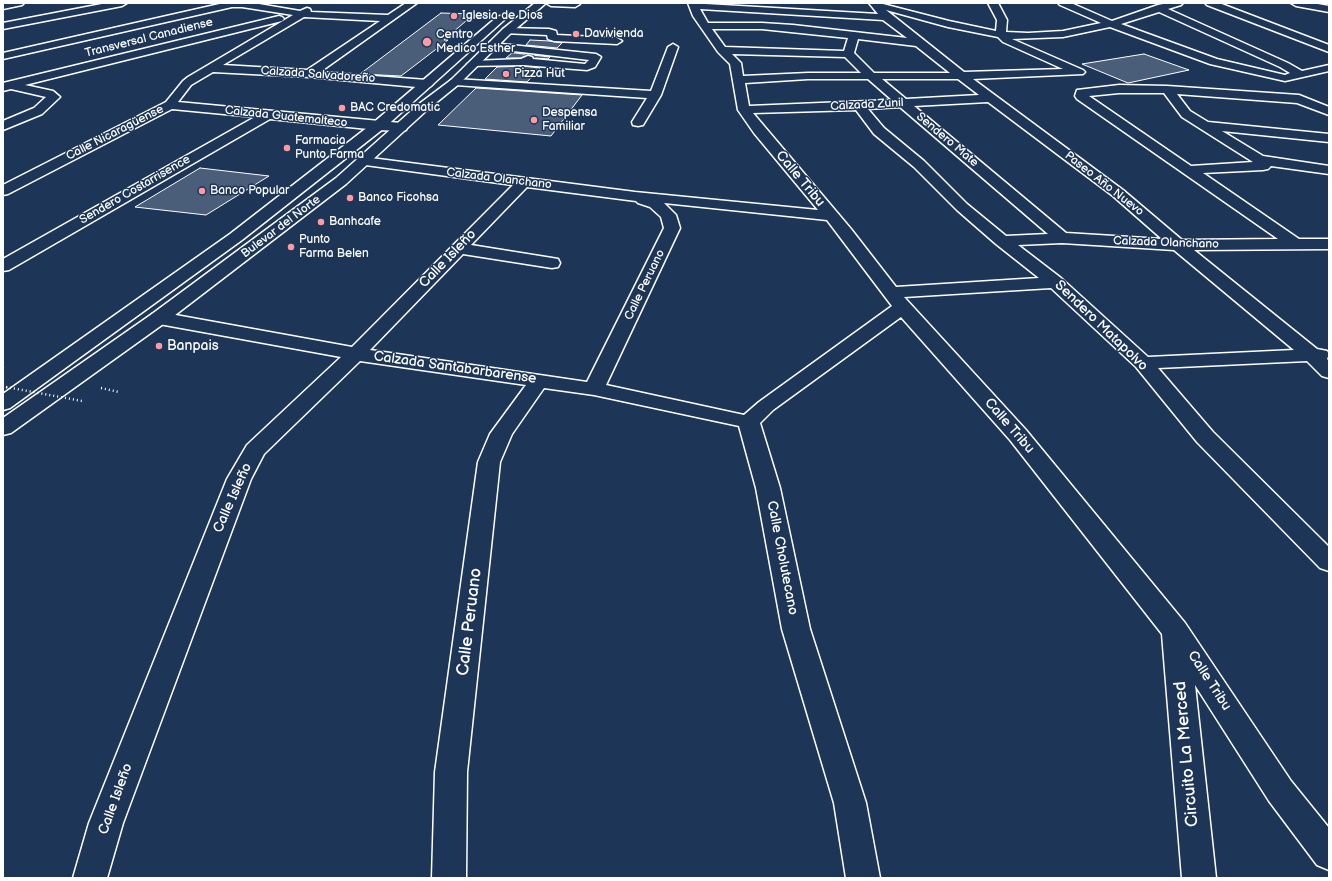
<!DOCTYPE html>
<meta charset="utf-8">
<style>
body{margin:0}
#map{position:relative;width:1332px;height:881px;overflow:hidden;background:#1d3557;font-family:"Balsamiq Sans",sans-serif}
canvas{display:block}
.frame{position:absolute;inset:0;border:4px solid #fff;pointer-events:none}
</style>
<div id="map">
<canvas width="1332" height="881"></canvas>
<div class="frame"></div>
</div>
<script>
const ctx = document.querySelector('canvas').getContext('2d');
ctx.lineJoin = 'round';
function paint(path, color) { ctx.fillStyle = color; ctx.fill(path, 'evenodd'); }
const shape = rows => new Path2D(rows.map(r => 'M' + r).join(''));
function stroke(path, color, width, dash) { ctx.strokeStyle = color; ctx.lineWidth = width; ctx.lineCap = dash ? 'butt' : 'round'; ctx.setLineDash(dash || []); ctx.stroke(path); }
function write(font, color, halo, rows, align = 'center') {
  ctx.font = font + ' "Balsamiq Sans",sans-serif'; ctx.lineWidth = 3; ctx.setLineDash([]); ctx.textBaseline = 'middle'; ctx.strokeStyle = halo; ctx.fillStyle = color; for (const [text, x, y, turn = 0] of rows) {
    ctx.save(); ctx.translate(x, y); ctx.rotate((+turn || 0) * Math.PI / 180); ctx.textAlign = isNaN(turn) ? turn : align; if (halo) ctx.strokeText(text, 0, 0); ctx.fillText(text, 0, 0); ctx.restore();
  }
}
const building = shape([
 [441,13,474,14,444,40,448,40,401,76,360,74,441,13],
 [530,40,550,41,562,43,557,48,526,45,530,40],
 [512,53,515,53,550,57,548,59,534,58,528,55,521,58,506,58,512,53],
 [1144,54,1189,70,1128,83,1082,64,1144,54],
 [523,66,540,68,527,82,485,79,497,67,523,66],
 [476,88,582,95,551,136,438,125,476,88],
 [200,168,269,176,206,215,135,207,200,168]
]);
const minorTunnel = shape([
 [528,59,532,54]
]);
const pathFar1 = shape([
 [3,367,5,366],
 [101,388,103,388]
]);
const path = shape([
 [101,388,119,392]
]);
const minor = shape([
 [3,3,24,3,22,5,3,9,3,3],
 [107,3,127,3,122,6,3,29,3,23,107,3],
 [224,3,253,3,300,11,307,8,310,9,311,12,388,15,406,3,417,3,320,72,427,80,431,82,433,84,431,86,427,88,309,77,213,72,191,85,178,102,401,123,406,124,407,127,406,130,401,131,378,130,270,119,9,270,3,271,3,259,255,117,172,109,8,194,3,195,3,185,166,102,183,81,188,77,293,15,242,7,232,7,3,59,3,53,224,3],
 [304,17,380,21,307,70,223,65,304,17],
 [546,3,579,3,580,4,575,7,551,6,546,3],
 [688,3,878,14,869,3,879,3,949,21,996,31,997,20,988,3,998,3,1007,20,1006,32,1028,33,1063,31,1101,23,1060,5,1058,3,1071,3,1112,21,1158,5,1168,3,1183,3,1181,5,1168,9,1288,63,1302,71,1329,65,1329,71,1285,81,1210,64,1110,27,1063,37,1012,39,1083,70,1085,72,1083,74,973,79,1123,190,1182,240,1278,239,1077,99,1075,96,1077,90,1119,85,1167,86,1299,95,1329,107,1329,115,1297,103,1177,94,1190,111,1208,122,1329,134,1329,142,1222,131,1263,156,1329,166,1329,174,1271,166,1268,169,1263,170,1203,173,1299,239,1329,239,1329,249,1194,250,1317,349,1327,351,1329,354,1327,359,1329,361,1329,378,1322,376,1307,361,1158,368,1213,432,1329,547,1329,571,1320,568,1197,442,1136,367,1051,288,904,297,1026,430,1185,623,1291,781,1329,828,1329,870,1317,865,1269,801,1195,685,1216,878,1182,878,1162,634,1010,440,901,317,773,410,760,423,780,488,810,629,866,803,880,878,846,878,834,803,782,629,756,488,739,426,594,395,544,388,512,434,500,462,467,772,466,878,432,878,435,772,478,462,490,434,526,385,360,361,264,454,251,479,123,823,107,878,73,878,89,823,227,479,247,445,341,357,159,324,152,322,150,318,152,314,159,312,352,347,513,185,358,164,356,161,358,158,363,157,635,192,818,210,754,133,738,110,730,64,718,52,693,16,688,3],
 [700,9,883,20,907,38,793,25,762,23,708,23,700,9],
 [886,10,948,27,998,37,1003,42,1063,69,964,72,886,10],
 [1159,12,1280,67,1290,73,1285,75,1217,59,1121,24,1159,12],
 [712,29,762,29,848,38,844,51,725,47,712,29],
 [858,39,916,46,950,73,874,73,854,53,858,39],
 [732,54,845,57,861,73,808,73,743,76,741,63,732,54],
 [808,79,868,79,892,100,749,106,745,83,808,79],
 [882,79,958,79,979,95,906,99,882,79],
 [1119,93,1164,93,1182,117,1253,162,1191,166,1089,96,1119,93],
 [988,102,1113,196,1162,239,1066,233,914,106,988,102],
 [900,107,1048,234,1006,236,967,204,924,161,884,128,868,109,900,107],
 [856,110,874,134,914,167,957,210,996,244,1039,278,896,287,851,229,753,113,856,110],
 [527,187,636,201,638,203,650,207,661,217,664,228,587,382,370,350,463,254,552,268,558,267,560,263,558,259,552,258,471,245,527,187],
 [664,203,827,220,892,306,759,402,744,415,606,385,680,228,676,215,664,203],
 [1062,243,1174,250,1294,350,1148,357,1061,278,1018,245,1062,243],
 [1205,3,1219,3,1329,45,1329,52,1207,5,1205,3],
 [1291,3,1312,3,1329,6,1329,12,1296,6,1291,3],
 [279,16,282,17,284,19,282,21,25,85,53,91,60,97,42,114,3,130,3,121,34,108,46,97,11,89,3,91,3,83,279,16],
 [507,28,549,29,556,31,557,35,617,38,622,41,617,44,554,41,548,39,547,35,503,33,502,31,503,29,507,28],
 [492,43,596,54,601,57,595,67,587,70,523,65,469,66,467,64,473,61,521,59,528,56,532,57,533,59,585,64,589,60,488,48,487,46,492,43],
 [673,44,678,47,661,95,643,125,638,126,633,125,632,122,647,98,455,85,451,84,449,82,451,80,455,79,651,91,668,47,673,44]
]);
const major = shape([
 [535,3,546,3,511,33,459,84,427,110,346,184,166,322,11,433,3,435,3,418,152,314,336,178,419,104,451,80,503,29,535,3],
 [500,16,503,17,505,19,503,21,383,129,242,240,10,408,3,410,3,394,230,234,373,123,497,17,500,16]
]);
const pathBridgeFar1 = shape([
 [3,387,11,388]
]);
const pathBridge = shape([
 [6,387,82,401]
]);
const markers = [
 [454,16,4,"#ff9aa2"],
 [576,34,4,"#ff9aa2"],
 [427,42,5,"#ff9aa2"],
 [506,74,4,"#ff9aa2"],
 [342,108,4,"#ff9aa2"],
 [534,120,4,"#ff9aa2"],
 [287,148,4,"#ff9aa2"],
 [202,191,4,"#ff9aa2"],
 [350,198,4,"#ff9aa2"],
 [321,222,4,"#ff9aa2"],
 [291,247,4,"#ff9aa2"],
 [159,346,4,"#ff9aa2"]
];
const farPoinames = [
 ["Iglesia de Dios",462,16],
 ["Davivienda",584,34],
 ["Centro",436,35],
 ["Medico Esther",436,49],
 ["Pizza Hut",514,74],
 ["BAC Credomatic",350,108],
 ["Despensa",542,113],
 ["Familiar",542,127],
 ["Farmacia",295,141],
 ["Punto Farma",295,155],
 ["Banco Popular",210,191],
 ["Banco Ficohsa",358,198],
 ["Banhcafe",329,222],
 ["Punto",299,240],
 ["Farma Belen",299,254]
];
const farStreetnames = [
 ["Transversal Canadiense",149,38,-14],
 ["Calzada Salvadoreño",318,75,4],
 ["Calzada Zunil",867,105,-3],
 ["Calzada Guatemalteco",286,117,6],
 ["Calle Nicaragüense",115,133,-27],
 ["Sendero Mate",947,140,40],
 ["Calzada Olanchano",499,179,7],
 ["Paseo Año Nuevo",1104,184,38],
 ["Sendero Costarrisence",135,190,-30],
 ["Bulevar del Norte",281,227,-37],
 ["Calzada Olanchano",1166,243,2],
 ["Calle Peruano",645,285,-64]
];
const streetNames = [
 ["Calle Tribu",800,179,50],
 ["Calle Isleño",448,259,-46],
 ["Sendero Matapolvo",1101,326,44],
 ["Calzada Santabarbarense",455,368,8],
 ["Calle Tribu",1009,426,49],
 ["Calle Isleño",233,498,-66],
 ["Calle Cholutecano",782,558,79],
 ["Calle Tribu",1209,681,57],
 ["Calle Isleño",116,799,-70]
];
const poiNames = [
 ["Banpais",167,346]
];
const nearStreetnames = [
 ["Calle Peruano",470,622,-83],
 ["Circuito La Merced",1187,754,-95]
];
paint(building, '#4a5d79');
stroke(building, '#fff', 1);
stroke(minorTunnel, '#344968', 10, [10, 5.5]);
stroke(minor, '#fff', 3);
stroke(major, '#fff', 3);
stroke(pathFar1, '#fff', 2, [1, 2.5]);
stroke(path, '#fff', 2.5, [1, 3]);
paint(minor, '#1d3557');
paint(major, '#1d3557');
stroke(pathBridgeFar1, '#fff', 2, [1, 2.5]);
stroke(pathBridge, '#fff', 2.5, [1, 3]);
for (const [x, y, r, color] of markers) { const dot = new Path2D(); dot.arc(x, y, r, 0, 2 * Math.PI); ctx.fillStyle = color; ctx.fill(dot); stroke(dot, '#1d3557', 1.5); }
write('12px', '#fff', '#1d3557', farPoinames, 'left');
write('12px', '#fff', '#1d3557', farStreetnames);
write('14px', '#fff', '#1d3557', streetNames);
write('14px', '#fff', '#1d3557', poiNames, 'left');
write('17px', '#fff', '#1d3557', nearStreetnames);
</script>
